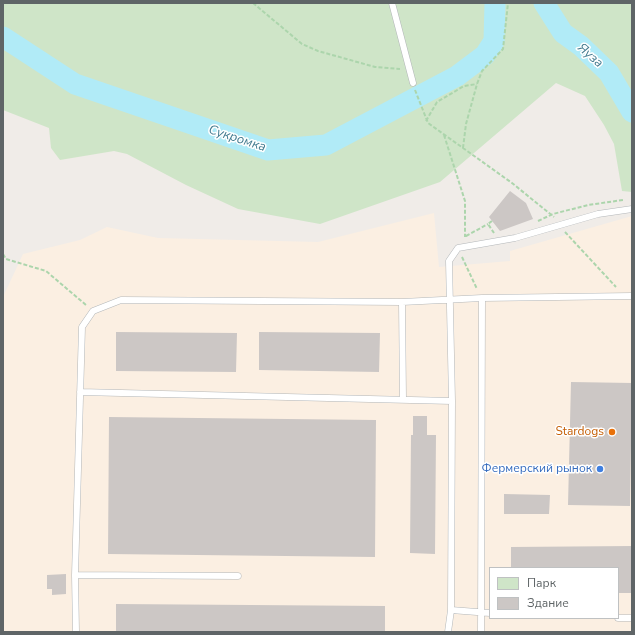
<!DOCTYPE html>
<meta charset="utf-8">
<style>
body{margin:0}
#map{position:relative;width:635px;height:635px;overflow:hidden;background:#f0ece8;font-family:"Nunito Sans",sans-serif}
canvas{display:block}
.frame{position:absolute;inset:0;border:4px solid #5f6567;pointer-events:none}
.legend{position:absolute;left:489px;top:567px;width:130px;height:52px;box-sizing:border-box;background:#fff;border:1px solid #bfc1c2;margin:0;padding:5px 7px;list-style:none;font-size:12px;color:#5f6567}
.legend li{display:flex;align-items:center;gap:8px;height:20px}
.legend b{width:20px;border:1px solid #bfc1c2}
</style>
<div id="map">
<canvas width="635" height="635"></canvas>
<div class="frame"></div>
<ul class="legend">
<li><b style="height:11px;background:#cfe5c8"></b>Парк</li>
<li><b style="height:11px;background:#ccc7c5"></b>Здание</li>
</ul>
</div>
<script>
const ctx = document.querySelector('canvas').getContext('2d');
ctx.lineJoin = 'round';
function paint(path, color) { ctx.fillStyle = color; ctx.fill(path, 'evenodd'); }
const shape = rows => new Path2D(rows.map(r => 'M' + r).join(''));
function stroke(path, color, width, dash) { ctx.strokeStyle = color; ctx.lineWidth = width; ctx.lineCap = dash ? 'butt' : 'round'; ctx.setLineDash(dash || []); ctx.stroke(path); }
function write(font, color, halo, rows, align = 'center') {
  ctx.font = font + ' "Nunito Sans",sans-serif'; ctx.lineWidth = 3; ctx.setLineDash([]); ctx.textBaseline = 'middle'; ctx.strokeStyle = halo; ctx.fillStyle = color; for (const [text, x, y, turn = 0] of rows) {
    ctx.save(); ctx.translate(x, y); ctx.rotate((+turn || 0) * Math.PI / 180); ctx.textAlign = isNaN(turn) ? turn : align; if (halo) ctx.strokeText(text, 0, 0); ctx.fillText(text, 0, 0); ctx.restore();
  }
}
const commercial = shape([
 [434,213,439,267,510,261,510,251,632,216,632,632,3,632,3,297,23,254,80,240,107,227,158,238,318,242],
 [490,568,618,568,618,618,490,618]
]);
const green = shape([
 [3,3,632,3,632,192,622,191,614,144,604,125,585,96,556,83,440,182,320,224,238,209,186,185,127,154,114,151,60,160,51,148,49,128,3,110]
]);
const river = shape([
 [544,3,563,33,581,46,609,73,632,112],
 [3,37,75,84,268,150,326,145,457,76,485,55,494,41,495,3]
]);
const building = shape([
 [510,191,526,203,533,219,500,231,489,217],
 [116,332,237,333,236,372,116,371],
 [259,332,380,333,379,372,259,370],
 [571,382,632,383,630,506,568,505],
 [413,416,427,416,427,435,436,435,435,554,410,553,411,435,413,435],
 [109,417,376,420,375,557,108,554],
 [504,494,550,495,549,514,504,514],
 [632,546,632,593,618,593,618,568,511,568,511,547],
 [66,574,66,594,52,595,52,589,47,589,47,575],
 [116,604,385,606,385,632,116,632]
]);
const path = shape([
 [253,3,302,44,318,51,375,67,400,69],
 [415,90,428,123,512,183,554,217],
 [426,121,437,102,464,86,477,84],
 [444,135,465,201,465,237],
 [463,148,466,124,477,84,482,71,503,49,508,3],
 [492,221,488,224,494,233],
 [538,221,553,214,588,205,623,200],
 [565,232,616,287],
 [466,236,488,224],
 [3,254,6,259,46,271,86,305],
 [462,257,477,289]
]);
const service = shape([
 [392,3,413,83],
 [402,302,403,399],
 [80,392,452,401],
 [75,575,238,576],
 [451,610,490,613],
 [618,618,632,618],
 [76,632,75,575,82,327,93,311,121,300,402,302,482,298,632,296],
 [448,632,451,610,452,401,449,261,458,248,515,238,598,214,632,209],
 [481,632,482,298]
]);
const markers = [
 [612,432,4,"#e8710a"],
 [600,469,4,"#3f7fe0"]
];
const foodNames = [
 ["Stardogs",604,432]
];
const shopNames = [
 ["Фермерский рынок",592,469]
];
const waterNames = [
 ["Яуза",590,56,41],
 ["Сукромка",237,139,18]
];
paint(commercial, '#fbefe2');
paint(green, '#cfe5c8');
stroke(river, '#b1ebf7', 21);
paint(building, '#ccc7c5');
stroke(service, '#b3b7b9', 7);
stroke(path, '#acd5ac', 2, [4, 2]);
stroke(service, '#fff', 6);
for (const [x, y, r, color] of markers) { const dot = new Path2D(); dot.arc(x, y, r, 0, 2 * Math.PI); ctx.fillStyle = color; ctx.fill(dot); stroke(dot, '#fff', 1.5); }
write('12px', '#c56008', '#fff', foodNames, 'right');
write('12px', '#366cbe', '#fff', shopNames, 'right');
write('italic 13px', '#447c90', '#fff', waterNames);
</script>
